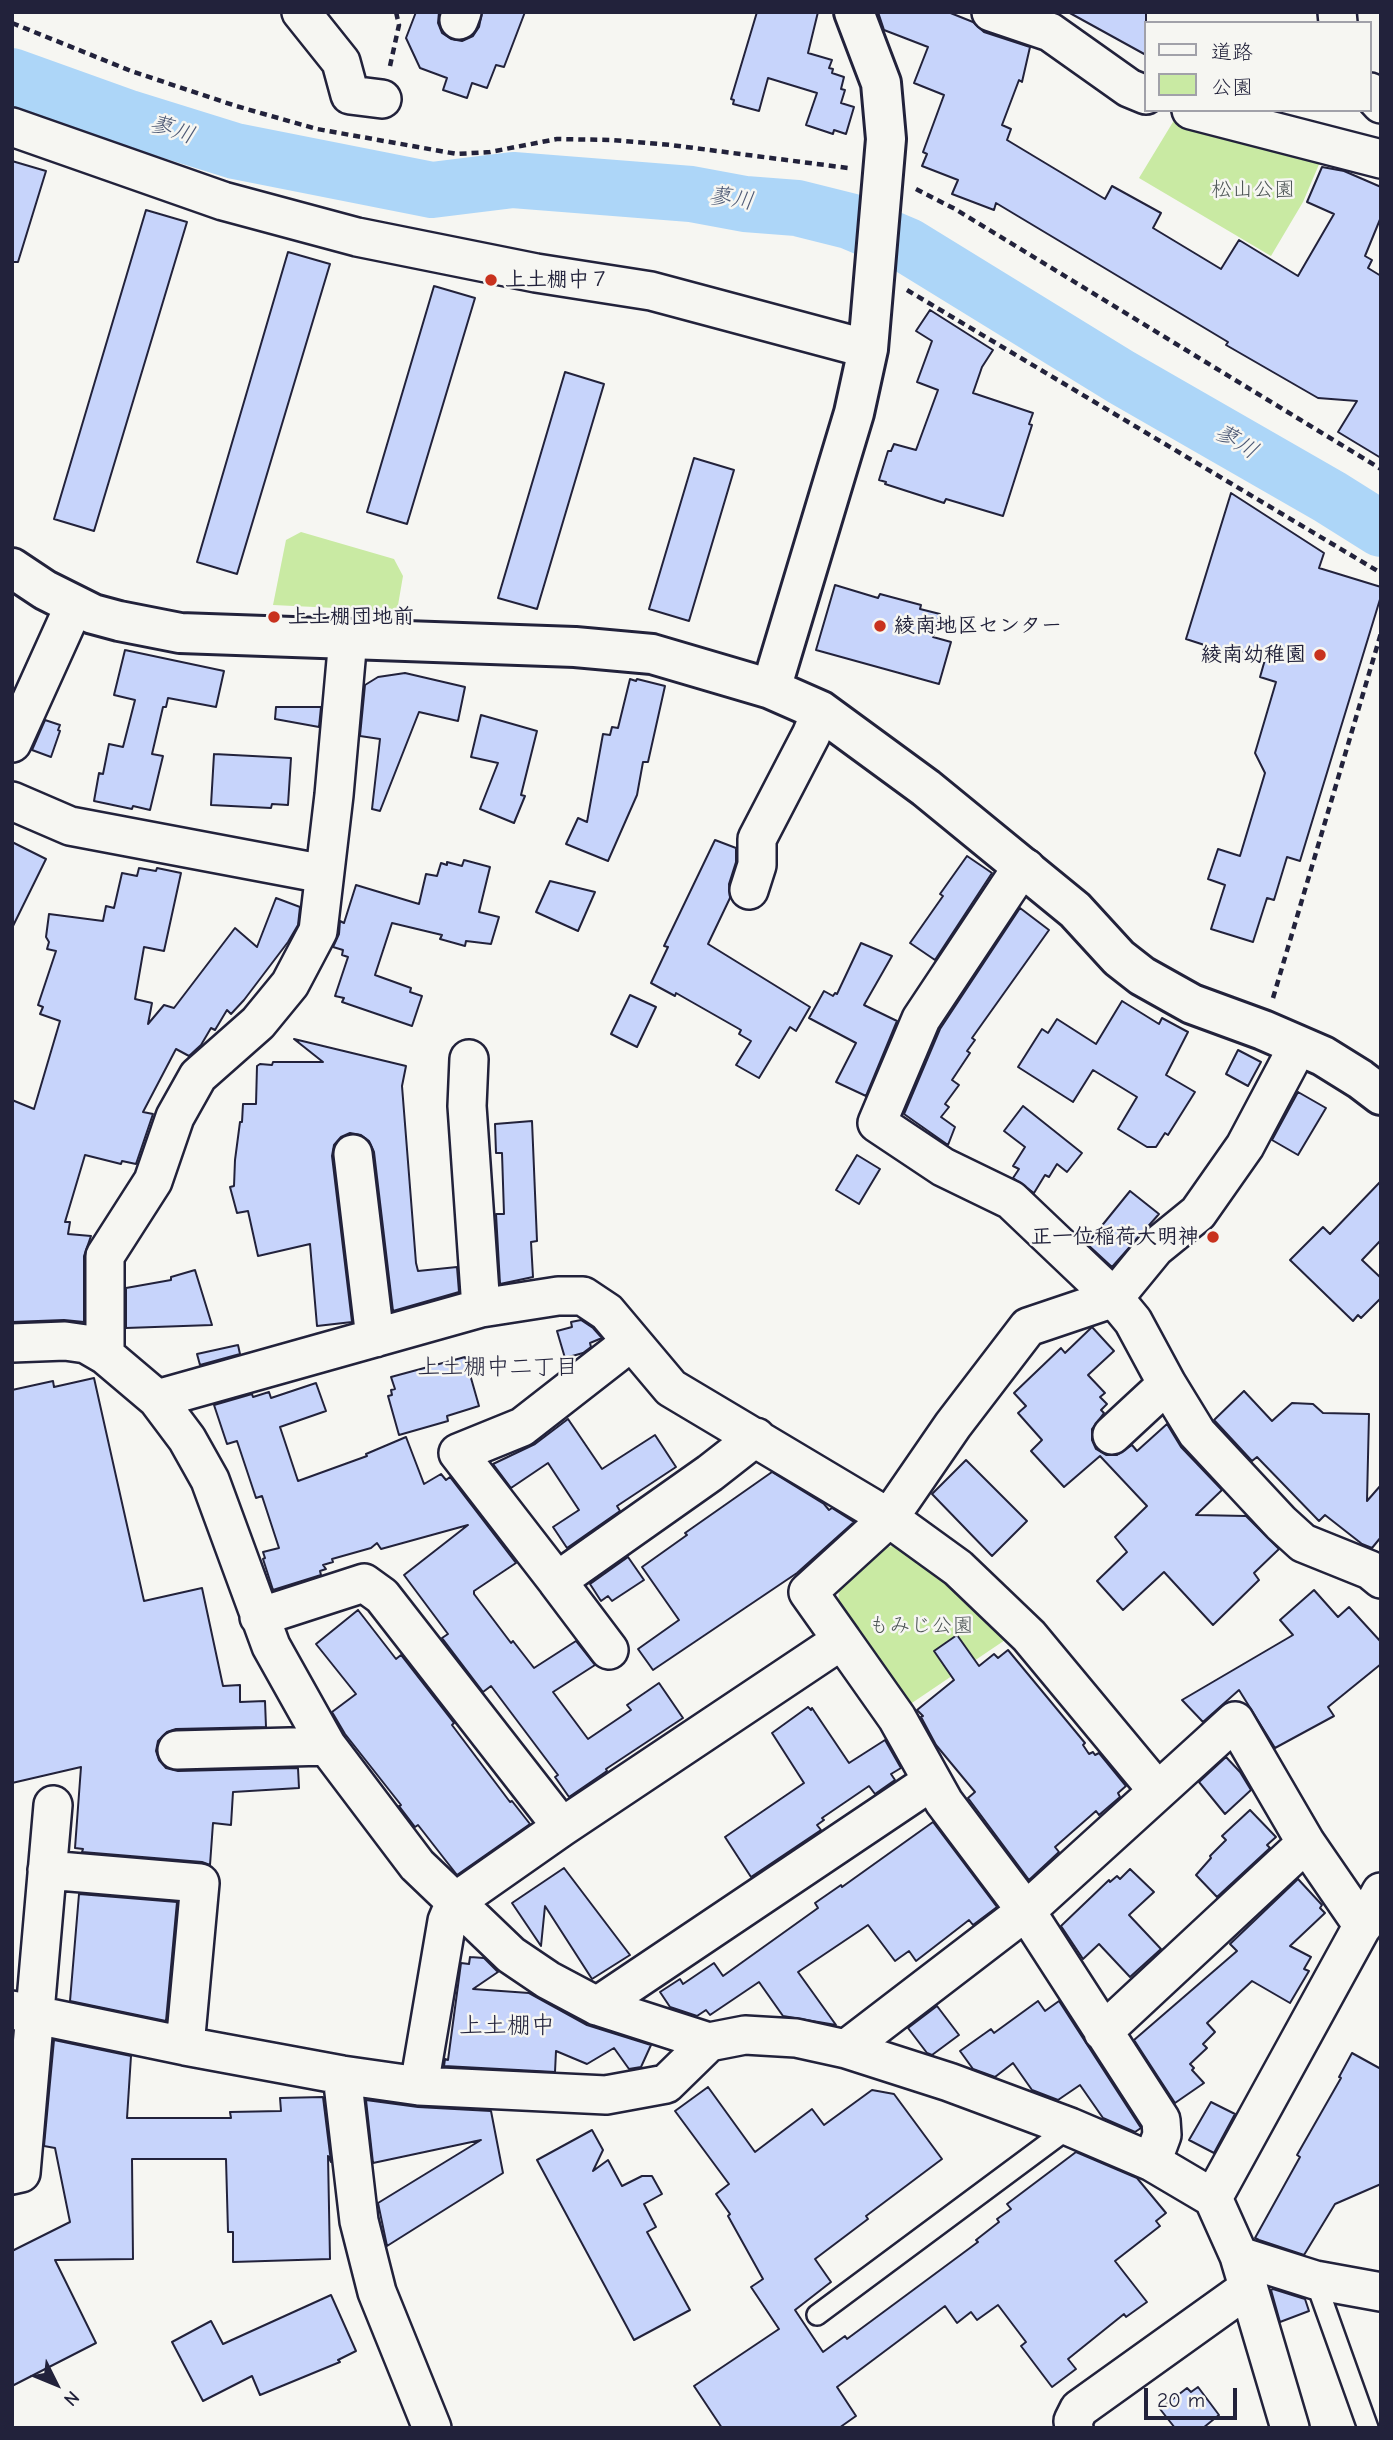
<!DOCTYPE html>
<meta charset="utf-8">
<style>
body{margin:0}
#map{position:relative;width:1393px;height:2440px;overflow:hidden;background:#f6f6f2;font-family:"Comic Neue","Klee One",sans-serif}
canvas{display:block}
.frame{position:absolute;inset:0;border:14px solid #22223b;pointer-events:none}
.legend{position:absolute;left:1144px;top:21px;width:228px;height:91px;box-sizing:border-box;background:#f6f6f2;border:2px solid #a1a1a9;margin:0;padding:9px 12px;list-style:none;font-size:21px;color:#22223b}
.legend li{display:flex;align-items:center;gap:14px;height:35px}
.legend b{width:35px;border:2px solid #a1a1a9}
.north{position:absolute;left:21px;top:2349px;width:70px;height:70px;-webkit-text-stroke:5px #f6f6f2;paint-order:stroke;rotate:133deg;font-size:19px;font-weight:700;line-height:28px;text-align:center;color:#22223b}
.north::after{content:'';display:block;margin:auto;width:24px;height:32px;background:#22223b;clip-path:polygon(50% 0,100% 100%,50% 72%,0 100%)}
.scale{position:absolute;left:1144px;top:2388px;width:93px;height:32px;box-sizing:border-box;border:4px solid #22223b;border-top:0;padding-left:9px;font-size:21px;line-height:24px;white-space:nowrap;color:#22223b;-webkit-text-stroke:5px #f6f6f2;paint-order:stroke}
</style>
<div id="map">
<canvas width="1393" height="2440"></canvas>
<div class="frame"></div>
<ul class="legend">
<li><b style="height:9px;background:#f6f6f2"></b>道路</li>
<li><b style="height:19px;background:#c9eaa3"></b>公園</li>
</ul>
<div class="north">N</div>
<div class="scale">20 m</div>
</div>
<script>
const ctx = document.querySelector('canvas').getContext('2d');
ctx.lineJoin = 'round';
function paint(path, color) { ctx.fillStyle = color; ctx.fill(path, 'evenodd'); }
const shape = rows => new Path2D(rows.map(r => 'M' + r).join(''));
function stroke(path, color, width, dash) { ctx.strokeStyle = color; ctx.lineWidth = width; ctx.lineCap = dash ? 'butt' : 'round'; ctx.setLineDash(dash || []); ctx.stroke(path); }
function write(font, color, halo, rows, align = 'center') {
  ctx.font = font + ' "Comic Neue","Klee One",sans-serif'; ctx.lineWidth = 5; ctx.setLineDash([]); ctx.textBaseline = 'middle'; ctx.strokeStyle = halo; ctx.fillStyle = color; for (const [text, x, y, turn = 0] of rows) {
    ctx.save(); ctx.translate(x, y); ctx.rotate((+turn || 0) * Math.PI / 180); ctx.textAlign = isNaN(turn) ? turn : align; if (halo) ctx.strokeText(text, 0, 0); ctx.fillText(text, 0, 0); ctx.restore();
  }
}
const green = shape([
 [1176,117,1320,162,1303,202,1271,256,1139,178],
 [301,532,394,559,403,576,397,611,273,605,286,540],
 [902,1544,1011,1636,906,1707,838,1612,839,1586,888,1547]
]);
const river = shape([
 [12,76,129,118,235,151,432,190,513,180,691,194,745,204,797,208,849,221,908,246,1121,377,1330,497,1381,529]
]);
const building = shape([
 [416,12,439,12,438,23,442,33,451,39,462,41,473,36,479,27,482,12,525,12,504,67,496,65,487,88,472,83,467,98,443,90,447,78,420,68,406,38,416,12],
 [757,12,818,12,808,53,832,60,829,68,833,69,832,73,844,77,841,89,845,90,841,103,854,107,846,134,834,130,833,134,806,125,817,93,768,78,759,111,733,104,734,100,731,99,757,12],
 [878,12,948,12,973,22,984,32,1030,47,1022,82,1019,80,1002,125,1011,129,1007,140,1105,199,1112,186,1161,213,1153,228,1221,269,1239,240,1298,276,1334,214,1307,202,1322,167,1344,171,1381,187,1381,217,1365,256,1372,260,1368,268,1381,276,1381,458,1338,432,1357,401,1318,398,1226,345,1228,342,996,203,994,210,952,194,958,180,922,166,927,154,923,152,944,95,914,83,928,47,884,30,878,12],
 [1068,12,1146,12,1146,55,1068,12],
 [12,161,46,171,18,262,12,262,12,161],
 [146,210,187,222,94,531,54,519,146,210],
 [288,252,330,264,237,574,197,562,288,252],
 [434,286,475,298,407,524,367,512,434,286],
 [930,310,993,350,982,367,973,393,1033,413,1029,424,1032,425,1003,516,946,499,944,503,885,484,886,482,879,480,888,451,891,451,894,444,916,450,938,390,917,382,932,341,916,331,930,310],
 [565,372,604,384,537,609,498,598,565,372],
 [694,458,734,470,689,621,649,609,694,458],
 [1231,493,1324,553,1319,568,1381,587,1381,596,1300,861,1287,857,1274,900,1267,898,1253,942,1211,929,1225,885,1208,879,1218,849,1240,856,1265,773,1255,753,1276,682,1260,677,1268,649,1229,653,1186,639,1231,493],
 [835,585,878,598,880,594,921,605,920,609,940,614,933,637,951,642,939,684,816,650,835,585],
 [125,650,224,671,216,707,168,698,166,707,163,707,152,754,163,756,150,810,133,806,132,809,94,801,99,773,103,774,109,744,123,747,135,700,114,695,125,650],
 [405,673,465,687,458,721,419,712,380,811,372,809,380,739,360,736,365,685,378,677,405,673],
 [630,679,636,681,637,679,665,686,648,762,643,762,637,795,608,861,566,844,578,818,587,822,603,734,610,735,612,727,618,728,630,679],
 [276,707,321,707,319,727,275,719,276,707],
 [481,715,537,731,521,795,525,796,514,823,480,809,498,763,471,757,481,715],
 [45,720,60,725,58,730,60,731,51,757,32,750,45,720],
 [214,754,291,758,288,805,272,804,271,808,211,805,214,754],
 [715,840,736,848,736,862,729,884,730,898,708,944,810,1007,796,1031,790,1027,759,1078,736,1065,751,1041,739,1034,741,1030,676,993,675,996,651,983,668,947,664,946,715,840],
 [12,842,46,859,12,928,12,842],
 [967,856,992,873,935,960,910,943,943,896,940,894,967,856],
 [464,860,490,867,479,912,499,917,491,944,466,941,465,946,440,939,442,935,392,923,375,975,411,988,410,992,422,996,412,1026,342,1002,344,998,335,996,348,957,342,955,343,950,333,947,339,934,340,921,344,923,356,885,419,904,426,874,437,876,441,863,447,865,447,862,462,866,464,860],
 [139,868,156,871,157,868,181,873,164,951,144,947,135,999,152,1003,148,1024,164,1005,174,1008,235,928,257,947,276,898,300,907,298,925,288,942,244,1000,231,1014,227,1010,215,1030,211,1028,201,1045,189,1056,176,1049,143,1112,153,1114,136,1164,122,1161,121,1164,85,1155,65,1222,70,1222,68,1234,91,1236,84,1256,84,1322,64,1320,12,1322,12,1100,34,1109,60,1021,40,1014,43,1007,38,1005,56,951,47,949,49,942,46,937,49,914,103,921,106,906,114,908,122,873,137,876,139,868],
 [550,881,595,892,578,931,536,912,550,881],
 [1020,908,1049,930,972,1038,975,1040,967,1051,970,1053,952,1080,959,1085,945,1104,949,1107,941,1117,955,1127,948,1145,904,1114,940,1029,1020,908],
 [861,943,892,956,864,1005,897,1021,866,1096,836,1082,856,1043,809,1018,824,991,833,996,835,993,837,994,861,943],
 [630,995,656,1007,637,1047,611,1034,630,995],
 [1122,1001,1159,1024,1162,1018,1188,1032,1166,1075,1195,1092,1168,1135,1165,1133,1156,1147,1147,1147,1118,1129,1137,1097,1093,1070,1073,1102,1018,1067,1042,1029,1048,1033,1057,1019,1096,1044,1122,1001],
 [294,1039,406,1066,402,1086,416,1263,418,1271,457,1267,459,1292,393,1311,374,1152,369,1141,361,1135,350,1133,341,1137,334,1145,332,1156,352,1322,317,1326,310,1244,258,1256,248,1211,237,1213,230,1187,234,1186,235,1160,240,1122,242,1122,243,1104,256,1104,257,1066,260,1064,272,1065,273,1062,323,1062,294,1039],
 [1238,1050,1261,1062,1248,1086,1226,1074,1238,1050],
 [1298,1092,1326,1108,1298,1155,1272,1140,1298,1092],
 [1023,1106,1082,1153,1067,1172,1057,1164,1049,1177,1045,1175,1034,1193,1013,1178,1019,1169,1013,1166,1025,1147,1004,1131,1023,1106],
 [532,1121,537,1241,531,1242,533,1277,500,1284,496,1214,504,1214,502,1153,496,1153,495,1124,532,1121],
 [857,1155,880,1169,859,1204,836,1190,857,1155],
 [1381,1181,1381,1240,1362,1260,1381,1278,1381,1298,1361,1318,1358,1315,1353,1321,1290,1260,1323,1227,1330,1234,1381,1181],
 [1130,1191,1159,1214,1112,1267,1087,1244,1130,1191],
 [195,1270,212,1325,126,1328,126,1288,171,1280,171,1277,195,1270],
 [581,1320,593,1328,602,1338,590,1343,591,1347,583,1353,565,1358,557,1331,572,1327,571,1322,581,1320],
 [1092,1327,1114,1351,1088,1375,1105,1393,1100,1397,1107,1404,1101,1410,1104,1413,1092,1429,1092,1440,1096,1449,1106,1455,1117,1455,1132,1445,1137,1451,1167,1424,1181,1447,1222,1490,1196,1515,1246,1516,1279,1549,1254,1573,1259,1580,1213,1625,1164,1572,1123,1610,1097,1581,1127,1552,1115,1537,1147,1506,1100,1456,1064,1487,1031,1451,1042,1440,1018,1413,1026,1406,1014,1393,1061,1348,1065,1353,1092,1327],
 [238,1345,240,1354,200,1365,197,1354,238,1345],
 [465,1357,479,1406,447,1416,448,1421,399,1435,388,1396,392,1395,391,1390,395,1389,391,1377,465,1357],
 [94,1378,144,1601,202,1588,223,1686,240,1685,240,1702,265,1701,266,1727,176,1729,167,1732,158,1741,156,1751,159,1760,166,1768,178,1771,298,1768,299,1788,233,1792,231,1825,213,1823,210,1865,202,1862,82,1852,83,1849,75,1848,81,1767,12,1783,12,1390,53,1381,54,1387,94,1378],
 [316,1383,326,1411,280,1427,298,1481,367,1456,366,1454,406,1437,424,1484,441,1474,446,1480,450,1477,516,1563,474,1591,474,1594,511,1643,513,1641,534,1668,576,1641,595,1665,553,1692,588,1739,631,1710,627,1705,659,1683,683,1718,606,1769,607,1771,569,1797,555,1777,558,1775,491,1686,483,1692,442,1638,448,1634,404,1575,468,1525,381,1549,377,1543,371,1548,332,1559,333,1562,323,1565,326,1569,320,1571,321,1575,273,1590,263,1559,265,1558,263,1552,279,1548,262,1496,256,1498,237,1441,227,1444,214,1405,252,1394,253,1397,269,1392,271,1398,316,1383],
 [1244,1391,1272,1421,1292,1403,1313,1404,1323,1413,1369,1414,1367,1501,1381,1485,1381,1537,1372,1548,1362,1544,1325,1515,1319,1521,1257,1457,1252,1461,1214,1420,1244,1391],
 [568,1419,602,1469,655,1435,676,1467,617,1506,620,1511,567,1548,553,1527,579,1510,548,1463,511,1488,493,1464,535,1444,568,1419],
 [966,1460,1027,1521,992,1556,932,1494,966,1460],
 [772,1472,824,1504,829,1510,832,1508,854,1522,797,1573,653,1670,638,1649,679,1620,642,1567,687,1535,685,1533,772,1472],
 [628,1557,644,1580,612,1601,608,1596,601,1601,590,1584,628,1557],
 [1314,1590,1338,1617,1349,1607,1381,1642,1381,1664,1328,1707,1334,1716,1275,1748,1239,1690,1203,1722,1182,1700,1293,1635,1280,1620,1314,1590],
 [358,1610,396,1659,401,1655,454,1723,452,1725,510,1802,512,1801,530,1824,457,1875,418,1825,415,1827,399,1806,401,1805,345,1734,332,1712,356,1694,316,1644,358,1610],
 [957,1635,979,1666,994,1654,998,1658,1008,1650,1085,1743,1083,1745,1089,1754,1093,1752,1095,1755,1099,1753,1126,1786,1118,1793,1120,1797,1099,1815,1096,1811,1055,1847,1059,1852,1029,1880,968,1798,975,1792,936,1745,921,1717,923,1716,917,1710,954,1680,934,1651,957,1635],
 [808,1707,811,1710,812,1708,849,1763,885,1740,901,1768,891,1774,895,1780,875,1794,869,1786,822,1818,824,1820,817,1825,821,1830,751,1877,725,1837,804,1783,772,1733,808,1707],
 [1226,1757,1240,1772,1251,1790,1225,1814,1199,1782,1226,1757],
 [1250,1810,1276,1837,1267,1845,1270,1848,1217,1897,1196,1875,1211,1858,1210,1856,1226,1840,1222,1836,1250,1810],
 [933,1822,997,1907,973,1925,969,1920,916,1961,909,1951,895,1961,868,1925,798,1972,836,2025,783,2016,759,1982,710,2015,706,2010,697,2016,670,2007,660,1992,680,1979,683,1984,714,1963,723,1976,818,1908,815,1903,841,1885,842,1887,933,1822],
 [564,1868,630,1955,592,1979,545,1906,541,1946,512,1903,564,1868],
 [1130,1869,1154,1892,1129,1915,1161,1949,1130,1977,1099,1944,1083,1959,1061,1926,1109,1880,1110,1882,1117,1876,1120,1879,1130,1869],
 [1298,1879,1322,1905,1320,1908,1325,1913,1290,1946,1311,1957,1304,1969,1309,1971,1290,2003,1252,1981,1207,2023,1215,2032,1203,2044,1207,2048,1190,2064,1194,2068,1192,2070,1204,2083,1175,2103,1134,2040,1237,1951,1230,1944,1298,1879],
 [79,1894,177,1902,166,2021,70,2001,79,1894],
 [470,1957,484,1958,498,1972,473,1989,529,1993,587,2025,651,2045,641,2067,629,2069,614,2048,587,2064,556,2051,555,2072,444,2066,445,2059,448,2060,461,1963,469,1964,470,1957],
 [1038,2001,1045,2011,1059,2001,1141,2128,1135,2132,1103,2118,1080,2085,1058,2100,1032,2090,1013,2063,995,2077,973,2069,960,2051,991,2029,994,2033,1038,2001],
 [937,2006,959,2035,932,2055,927,2053,908,2028,937,2006],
 [54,2040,131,2056,127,2118,231,2118,230,2112,281,2111,280,2098,323,2097,331,2162,328,2156,330,2259,233,2262,233,2232,228,2232,226,2159,132,2159,133,2259,55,2260,96,2343,12,2386,12,2251,70,2222,55,2148,44,2146,54,2040],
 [1352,2053,1381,2069,1381,2184,1335,2204,1304,2255,1259,2240,1255,2238,1300,2157,1297,2155,1341,2078,1339,2077,1352,2053],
 [708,2087,755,2152,812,2109,824,2125,872,2090,894,2094,942,2159,866,2216,868,2219,815,2259,831,2282,795,2310,823,2352,845,2336,847,2339,978,2242,976,2240,999,2222,997,2219,1011,2209,1007,2204,1076,2152,1137,2178,1166,2213,1156,2221,1160,2226,1115,2261,1147,2302,1126,2317,1124,2314,1068,2359,1076,2369,1052,2387,1021,2346,1026,2342,998,2305,977,2320,971,2312,957,2323,945,2306,837,2387,856,2416,839,2428,722,2428,694,2386,779,2329,751,2287,763,2279,728,2216,730,2214,716,2194,729,2184,675,2111,708,2087],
 [366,2100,418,2107,491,2111,503,2173,387,2246,378,2203,481,2140,373,2163,366,2100],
 [1211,2102,1235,2114,1214,2153,1189,2140,1211,2102],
 [592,2130,603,2150,593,2171,608,2160,622,2186,642,2176,652,2176,662,2194,644,2204,656,2227,647,2232,690,2310,634,2340,537,2160,592,2130],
 [1273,2289,1305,2299,1309,2311,1280,2322,1271,2290,1273,2289],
 [331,2295,356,2351,338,2360,340,2362,260,2395,252,2376,203,2401,172,2342,211,2321,223,2344,331,2295],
 [1198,2387,1219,2415,1203,2428,1175,2428,1160,2409,1187,2388,1191,2392,1198,2387]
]);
const path = shape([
 [12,23,131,71,236,106,317,129,457,154,490,152,557,139,611,140,671,145,848,168],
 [390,66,399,25,396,12],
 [916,189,955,209,1381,469],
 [907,290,1381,573],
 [1273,998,1381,633]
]);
const service = shape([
 [1315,2280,1368,2428],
 [817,2315,1070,2127]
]);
const minor = shape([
 [301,12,341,62,350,95,382,99],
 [991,12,1050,32,1129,88,1146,95],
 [1337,12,1338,23],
 [459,20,462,12],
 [1370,92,1381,104],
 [1191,110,1381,159],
 [12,127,223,201,357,237,536,273,651,291,868,349],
 [12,743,74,606],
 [12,801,70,826,324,874],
 [1026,868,1012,882,921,1019,877,1123,943,1167,1011,1200,1114,1298,1133,1321,1167,1384,1197,1433,1281,1523,1303,1543,1370,1570,1381,1579],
 [749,890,757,865,757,839,811,735,821,711],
 [469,1059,467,1106,481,1308],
 [353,1154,375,1338],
 [631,1342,522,1427,458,1453,557,1581,710,1473,756,1437],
 [12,1343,65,1341,86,1344,105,1355,157,1399,187,1439,210,1480,271,1646,327,1746,417,1865,511,1955,548,1980,597,2006,709,2042,745,2035,796,2038,846,2049,949,2082,1070,2127,1152,2162,1213,2198,1239,2256,1290,2428],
 [105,1355,105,1256,153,1181,175,1117,198,1076,258,1023,290,984,318,931,334,795,348,638],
 [157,1399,481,1308,558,1296,583,1296,607,1312,671,1388,889,1518,958,1568,1029,1636,1157,1790],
 [1112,1435,1167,1384],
 [557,1581,609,1650],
 [259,1617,364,1583,382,1596,562,1827],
 [842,1640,808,1592,889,1518,953,1425,1028,1327,1114,1298,1155,1248,1198,1213,1245,1146,1298,1046],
 [177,1750,327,1746],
 [47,1870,200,1883,185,2046],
 [597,2006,932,1781],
 [12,2010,185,2046,342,2075,419,2086,606,2095,666,2084,709,2042],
 [1103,2032,1306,1843],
 [846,2049,1026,1911,1235,1721,1306,1843,1363,1926],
 [342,2075,359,2221,377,2292,432,2428],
 [419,2086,447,1921,455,1902,562,1827,842,1640,897,1718,944,1802,1026,1911,1161,2120,1162,2135,1152,2162],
 [12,2175,21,2173,53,1805],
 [1213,2198,1381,1892],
 [1239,2256,1315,2280,1381,2292],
 [1074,2428,1073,2421,1079,2409,1248,2288]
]);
const tertiary = shape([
 [12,568,45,590,93,614,119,621,180,633,575,647,652,654,771,689,821,711,926,788,1075,910,1119,958,1142,976,1192,1004,1263,1030,1323,1056,1360,1079,1381,1095],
 [771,689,854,413,868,349,886,139,881,83,854,12]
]);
const markers = [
 [491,280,7,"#c8321e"],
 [274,617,7,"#c8321e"],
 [880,626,7,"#c8321e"],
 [1320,655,7,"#c8321e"],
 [1213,1237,7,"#c8321e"]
];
const parkNames = [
 ["松山公園",1253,190],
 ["もみじ公園",921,1626]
];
const poiNames = [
 ["上土棚中７",505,280],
 ["上土棚団地前",288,617],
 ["綾南地区センター",894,626],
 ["綾南幼稚園",1306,655,"right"],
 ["正一位稲荷大明神",1199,1237,"right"]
];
const waterNames = [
 ["蓼川",172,130,18],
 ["蓼川",731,199,8],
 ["蓼川",1236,442,31]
];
const neighbourhoodNames = [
 ["上土棚中二丁目",498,1367]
];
const quarterNames = [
 ["上土棚中",507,2026]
];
paint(green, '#c9eaa3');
stroke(river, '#add6f8', 56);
paint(building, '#c7d4fb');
stroke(building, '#22223b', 2);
stroke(service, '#22223b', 24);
stroke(minor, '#22223b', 42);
stroke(tertiary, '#22223b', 44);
stroke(path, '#22223b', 4.5, [7, 5]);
stroke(service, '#f6f6f2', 19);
stroke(minor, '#f6f6f2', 37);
stroke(tertiary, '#f6f6f2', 38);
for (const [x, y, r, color] of markers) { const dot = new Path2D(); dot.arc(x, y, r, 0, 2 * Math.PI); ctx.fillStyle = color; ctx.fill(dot); stroke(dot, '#f6f6f2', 2.5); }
write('21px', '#4c5455', '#f6f6f2', parkNames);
write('bold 21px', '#22223b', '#f6f6f2', poiNames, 'left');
write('italic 23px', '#4c5874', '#f6f6f2', waterNames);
write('23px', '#22223b', '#f6f6f2', neighbourhoodNames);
write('24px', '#22223b', '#f6f6f2', quarterNames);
</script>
